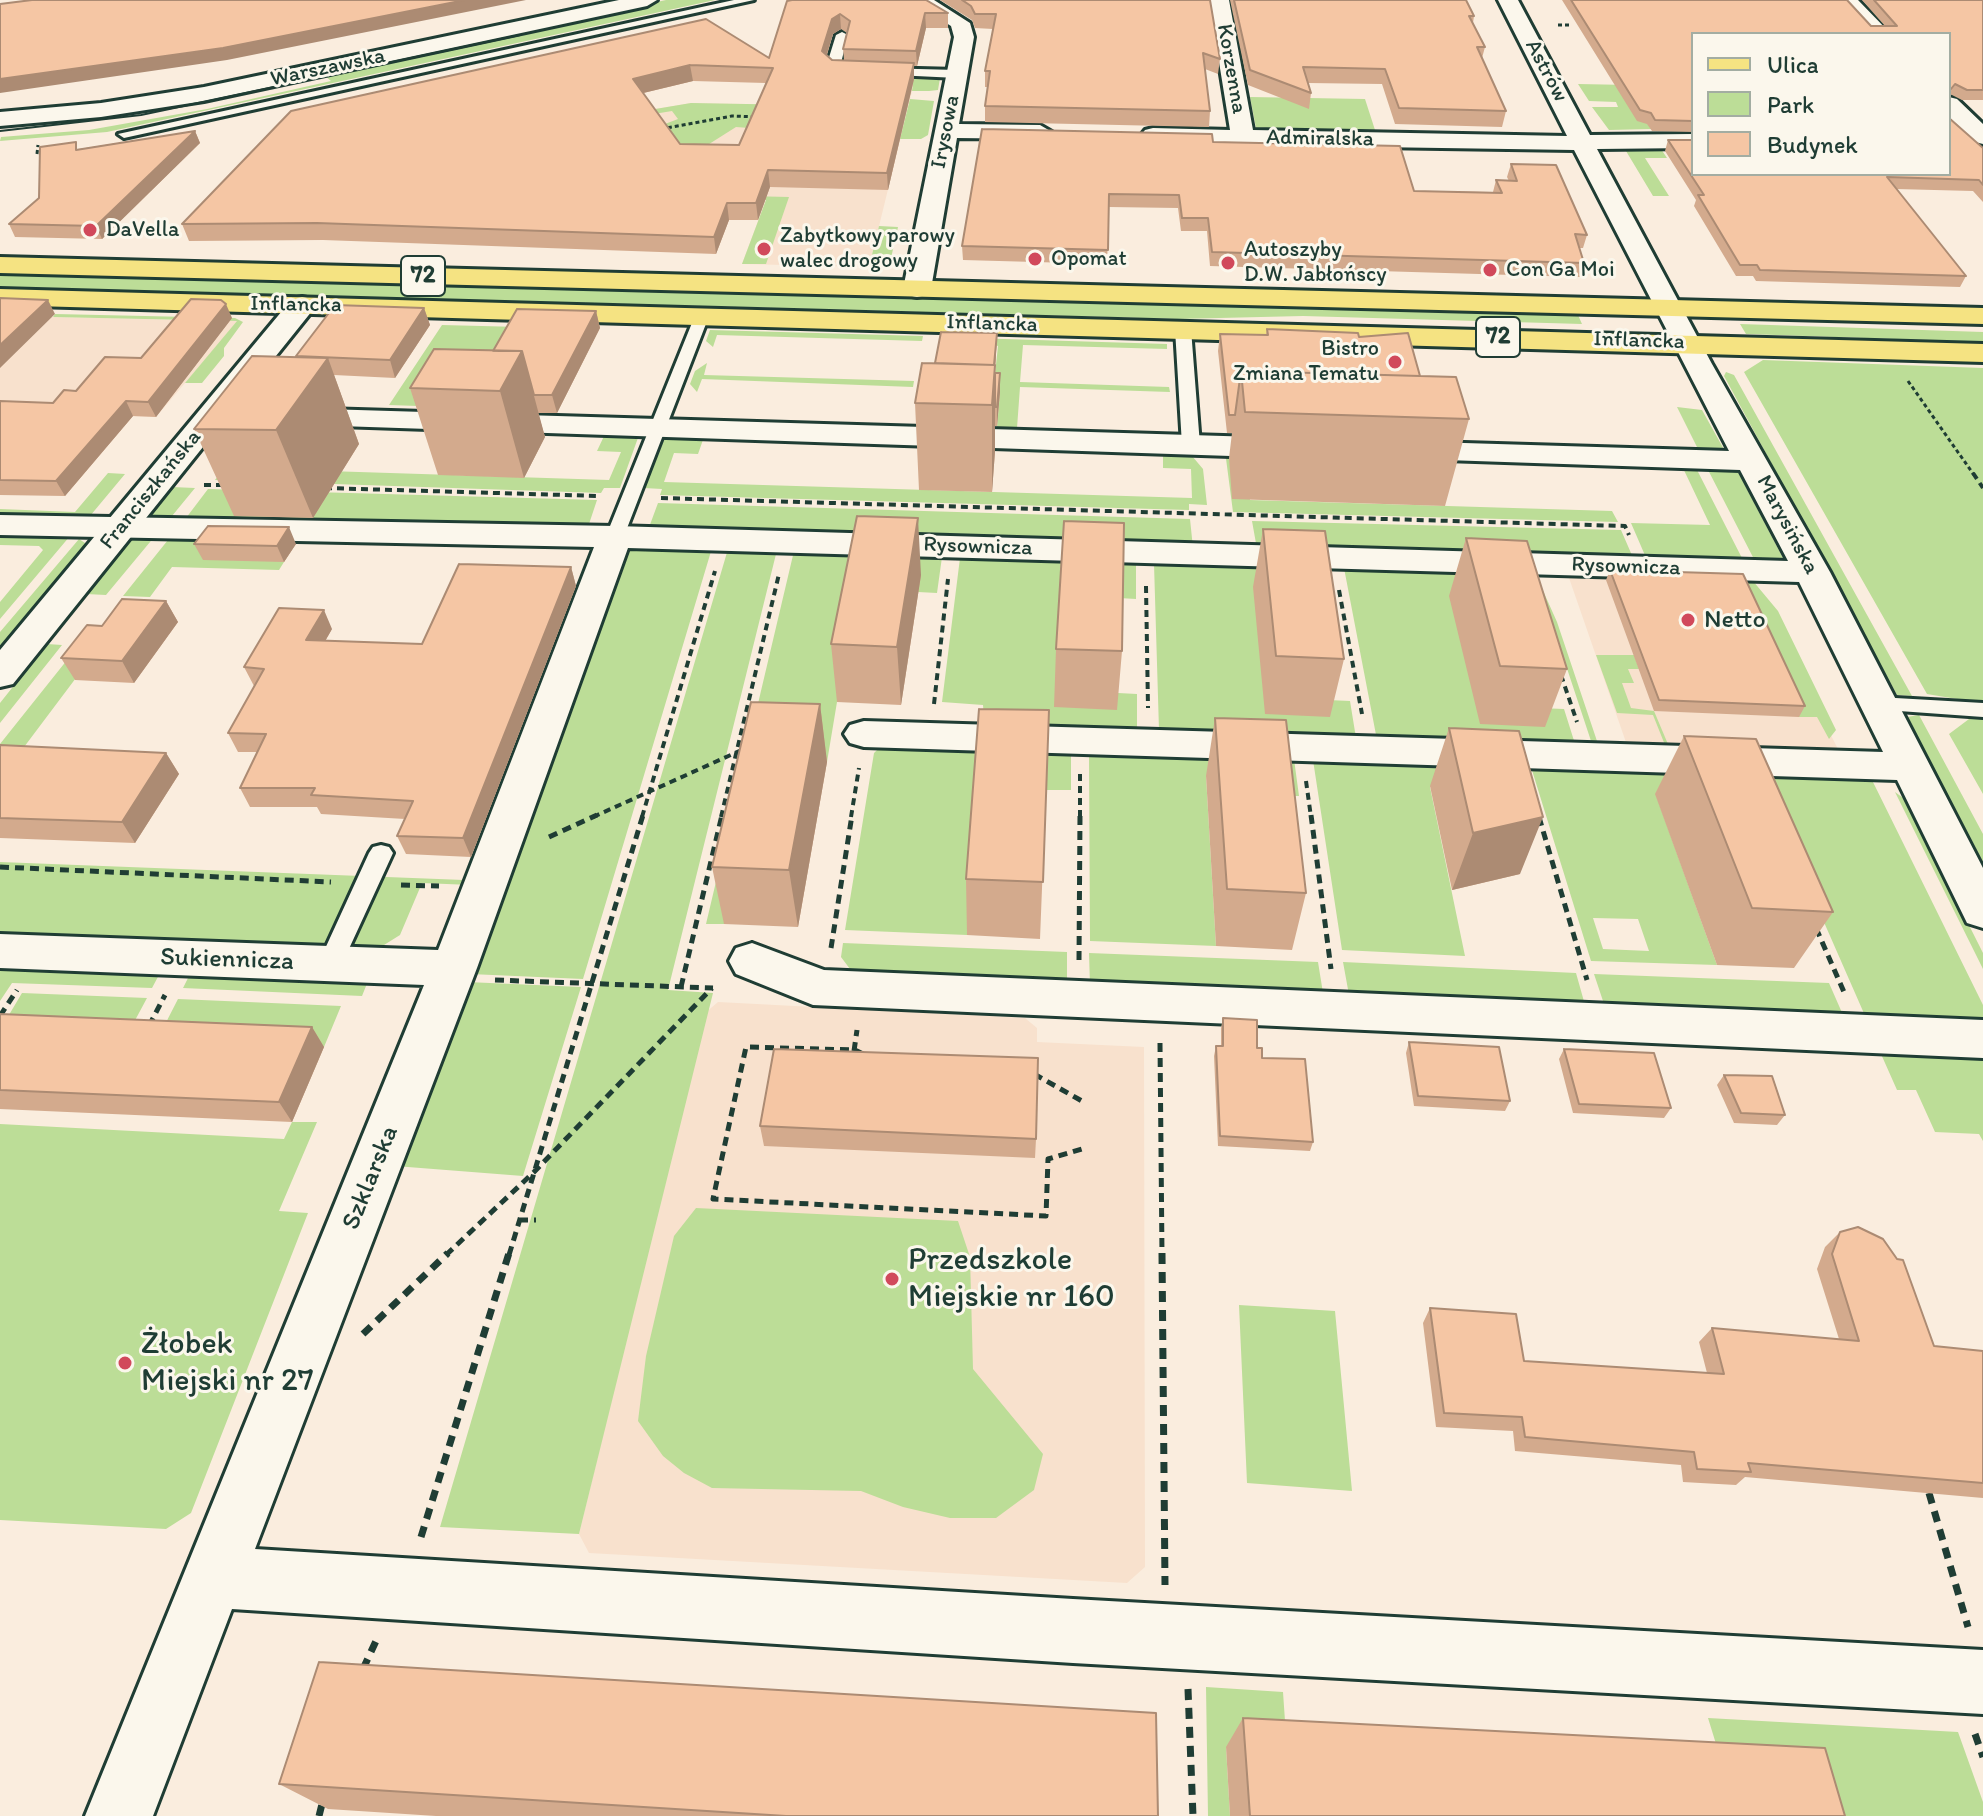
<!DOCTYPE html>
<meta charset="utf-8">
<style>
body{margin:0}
#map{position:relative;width:1983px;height:1816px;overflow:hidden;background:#faedde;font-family:Itim,sans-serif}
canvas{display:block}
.legend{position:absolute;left:1691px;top:32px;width:260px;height:144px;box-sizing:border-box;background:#fbf7ec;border:2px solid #a3ada2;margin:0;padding:10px 14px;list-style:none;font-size:24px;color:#1f3d34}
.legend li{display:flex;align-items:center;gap:16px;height:40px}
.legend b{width:40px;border:2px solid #a3ada2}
</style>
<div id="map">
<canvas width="1983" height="1816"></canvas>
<ul class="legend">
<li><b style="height:10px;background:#f5e382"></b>Ulica</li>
<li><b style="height:22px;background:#bcdd97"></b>Park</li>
<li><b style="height:22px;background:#f5c6a4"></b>Budynek</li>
</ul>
</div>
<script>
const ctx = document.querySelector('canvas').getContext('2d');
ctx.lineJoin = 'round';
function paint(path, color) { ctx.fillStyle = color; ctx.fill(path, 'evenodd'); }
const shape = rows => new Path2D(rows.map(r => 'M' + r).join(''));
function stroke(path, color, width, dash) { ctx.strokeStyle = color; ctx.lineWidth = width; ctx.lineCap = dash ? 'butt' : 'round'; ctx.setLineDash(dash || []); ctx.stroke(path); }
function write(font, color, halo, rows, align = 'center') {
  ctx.font = font + ' Itim,sans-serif'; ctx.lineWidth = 6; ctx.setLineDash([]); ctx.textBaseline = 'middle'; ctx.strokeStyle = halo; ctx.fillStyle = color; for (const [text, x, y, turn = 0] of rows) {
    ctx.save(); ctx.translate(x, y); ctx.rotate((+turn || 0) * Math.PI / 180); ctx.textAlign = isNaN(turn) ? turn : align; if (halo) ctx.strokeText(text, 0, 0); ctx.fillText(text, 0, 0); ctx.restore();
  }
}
const built = shape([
 [915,79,869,267,742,264,766,200,424,193,539,128,691,103,801,105],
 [0,313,54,317,238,321,156,417,0,413],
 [1568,575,1753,581,1844,761,1629,751],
 [718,1002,1025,1018,1037,1028,1037,1042,1144,1047,1145,1567,1127,1583,589,1553,579,1534,705,1013]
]);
const green = shape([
 [666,0,715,0,107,132,0,141,1,137,89,130,207,109,331,81,324,75,140,113,15,128,165,107],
 [822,78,940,78,938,90,929,91,912,91,913,84,829,82,822,104,857,105,855,111,764,109,757,125,860,125,831,134,736,127,706,146,679,146,665,124,678,119,672,111,443,149,461,184,583,186,589,177,604,189,621,193,789,197,766,264,742,264,766,200,424,193,442,174,430,147,691,103,801,105,807,88,819,88],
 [1578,84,1629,85,1693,128,1609,130,1592,107,1618,107,1616,102,1589,101],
 [1250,97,1365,99,1375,130,1256,128],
 [910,99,934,101,928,135,921,139,900,139],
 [1623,146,1659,146,1667,158,1645,158,1669,196,1653,196],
 [879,226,898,227,889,267,869,267],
 [0,274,1578,315,1582,324,1303,316,1177,319,0,287],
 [55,314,235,318,243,322,224,348,224,356,202,383,185,383,237,321,53,317],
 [1740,324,1983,332,1983,342,1746,334],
 [442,325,521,327,475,408,389,405],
 [710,330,923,336,922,341,717,335,713,347,706,341],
 [971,338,1167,344,1167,349,1023,345,1020,382,1169,387,1170,392,1020,387,1017,428,997,427,1000,392,993,392,998,346],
 [1763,360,1983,368,1983,794,1949,734,1969,719,1957,699,1927,694,1744,372],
 [707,363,704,375,914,381,913,387,702,379,697,392,690,384,695,371],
 [1726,372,1734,375,1912,696,1897,695,1724,376],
 [1677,407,1702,410,1726,453,1701,455],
 [258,423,265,469,609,480,621,452,597,451,605,434,639,435,620,488,604,488,601,493,215,480],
 [663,436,704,437,698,454,674,453,664,482,1192,498,1191,469,1163,468,1163,449,1187,450,1203,469,1207,505,1189,504,1189,510,660,495,662,489,644,488],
 [1225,451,1246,470,1250,500,1612,511,1618,522,1233,512],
 [1682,466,1695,466,1744,562,1647,560,1631,523,1710,525],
 [1706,466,1737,470,1784,560,1756,563],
 [108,473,125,474,85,522,49,515,38,521,0,520,0,509,75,512],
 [172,487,195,488,172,516,149,515],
 [208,489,597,500,588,527,186,518],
 [658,503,1190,519,1193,548,648,530],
 [1252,521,1621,530,1634,560,1257,549],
 [137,530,160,530,106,595,86,594],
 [176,530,289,554,279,570,172,567,150,597,123,596],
 [0,532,70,536,0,619,0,602,43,550,39,546,0,545],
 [79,539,85,543,84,550,0,650,0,632],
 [628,545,712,548,583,979,470,974],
 [728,549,777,550,668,990,713,993,579,1534,440,1527],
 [794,551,942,557,937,593,918,592,837,702,827,762,761,760,724,924,706,924],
 [960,558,1136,563,1136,599,1119,598,1118,693,1137,694,1137,730,985,729,983,705,942,702],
 [1154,564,1328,568,1328,700,1350,701,1356,738,1159,730],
 [1344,568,1521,574,1539,708,1564,709,1576,747,1377,740],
 [1536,575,1557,622,1599,747,1593,747],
 [1753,581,1778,611,1836,730,1829,739,1817,717,1799,717,1784,683,1794,683,1738,585],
 [47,644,62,645,0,723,0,703],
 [79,645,100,646,0,779,0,744],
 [1596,655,1634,655,1639,669,1628,669,1634,683,1622,683,1631,708,1654,711,1670,749,1628,748,1632,744,1665,745,1653,715,1617,713],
 [1919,715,1983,834,1983,862,1907,717],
 [879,748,1071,753,1071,790,1046,790,1046,769,980,767,967,935,845,930,874,753],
 [1089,753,1294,759,1299,796,1276,796,1206,776,1216,946,1090,941],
 [1313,760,1516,766,1430,787,1465,956,1342,950],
 [1531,767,1739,773,1656,795,1717,965,1591,961],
 [1593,918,1638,919,1649,951,1603,949],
 [1759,774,1871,778,1983,1005,1983,1024,1866,1018],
 [1895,792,1906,800,1983,953,1983,969],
 [493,808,471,885,422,883,400,935,376,950,0,940,0,862,464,880],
 [843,943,1067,952,1067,984,862,975,850,969,841,957],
 [1089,953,1318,962,1323,993,1090,985],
 [1343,962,1576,973,1585,1005,1349,995],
 [0,967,160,973,152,988,12,983,0,1001],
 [190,974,368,981,362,996,183,988],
 [1594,974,1829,983,1843,1015,1605,1007],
 [467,982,581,987,523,1176,395,1166],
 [22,993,147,998,125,1039,0,1030],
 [178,999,341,1006,324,1047,157,1040],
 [1877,1045,1983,1049,1983,1141,1979,1134,1935,1132,1916,1090,1897,1090],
 [292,1122,317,1122,279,1211,308,1213,191,1513,166,1529,0,1520,0,1124,284,1139],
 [696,1208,958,1221,970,1257,973,1369,1043,1454,1034,1490,996,1518,950,1518,903,1507,861,1491,712,1488,684,1473,663,1456,638,1421,646,1356,674,1236],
 [1239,1305,1335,1311,1352,1491,1247,1483],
 [1206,1687,1283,1692,1287,1750,1226,1747,1230,1816,1208,1816],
 [1708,1718,1958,1732,1983,1802,1983,1816,1780,1816,1725,1773]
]);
const pathFar3 = shape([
 [1558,25,1569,25],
 [661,129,732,116,758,117],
 [37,154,38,145],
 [1908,381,1974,475]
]);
const pathFar2 = shape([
 [1973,473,1983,488],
 [204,485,223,485],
 [325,488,599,496],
 [661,498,1625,526,1629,535],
 [1146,586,1148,708],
 [1339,590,1362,714],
 [1561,675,1577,722],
 [934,704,948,579],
 [1306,781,1311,817],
 [593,817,744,749],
 [642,817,715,571],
 [721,817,779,574],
 [851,817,859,768],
 [1080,817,1080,774]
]);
const pathFar1 = shape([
 [1311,815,1331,969],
 [1539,817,1587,980],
 [549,837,597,815],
 [0,867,331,882],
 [401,885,439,886],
 [1816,928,1844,992],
 [831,948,852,815],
 [1079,960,1080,815],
 [495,980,713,988],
 [681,987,722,815],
 [0,1016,17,990],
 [149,1026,165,995],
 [1160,1043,1162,1255],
 [854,1051,857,1030],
 [863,1054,855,1050,746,1047,713,1199,1046,1216,1048,1159,1082,1149],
 [1034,1074,1082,1101],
 [519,1220,536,1220],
 [446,1255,534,1172,712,988],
 [509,1255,643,815]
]);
const path = shape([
 [1162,1253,1165,1585],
 [363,1334,448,1253],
 [1929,1493,1968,1627],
 [421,1537,509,1253],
 [363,1669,376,1641],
 [1188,1689,1193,1816],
 [1975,1734,1983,1757],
 [319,1816,323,1800]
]);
const service = shape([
 [734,0,754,0,124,138,118,134,734,0],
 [842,32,848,35,840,67,957,70,963,74,957,78,833,72,826,67,836,35,842,32],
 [696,313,709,316,624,536,622,540,608,540,606,536,696,313],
 [1183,324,1191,329,1200,445,1191,450,1182,445,1175,329,1183,324],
 [1878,697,1983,703,1983,717,1871,709,1867,704,1871,699,1878,697],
 [381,845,389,847,393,853,342,964,339,971,330,974,321,971,318,964,369,853,373,847,381,845]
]);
const minor = shape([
 [909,0,934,0,970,23,974,37,959,124,1040,125,1052,132,1040,139,957,138,931,289,927,295,917,297,907,295,903,289,954,37,951,26,909,0],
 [1209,0,1229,0,1253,130,1567,136,1498,0,1518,0,1590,135,1693,134,1693,148,1597,149,1712,364,1830,572,1983,868,1983,928,1967,923,1897,780,864,747,850,743,844,734,850,725,864,721,1883,752,1799,582,628,548,477,968,255,1549,1073,1599,1983,1650,1983,1714,1073,1663,232,1609,153,1816,85,1816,424,985,0,968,0,934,438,950,594,547,0,535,0,515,615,526,1788,561,1740,470,1387,458,1382,451,1387,444,1398,441,1729,451,1574,150,1243,145,1145,140,1141,135,1145,130,1153,128,1230,130,1209,0],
 [1837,0,1858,0,1891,34,1869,34,1837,0],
 [1949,97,1957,99,1983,124,1983,144,1975,142,1949,117,1949,97],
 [291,408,1290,438,1301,441,1306,448,1301,455,1290,458,280,424,276,417,280,410,291,408],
 [752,943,824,970,1983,1020,1983,1058,813,1005,736,974,729,961,736,948,752,943]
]);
const tertiary = shape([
 [619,0,657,0,647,6,204,101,101,117,0,126,0,112,101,103,204,87,619,0],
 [302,297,312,299,316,305,312,311,13,684,0,687,0,650,292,299,302,297]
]);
const primary = shape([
 [0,257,1983,308,1983,324,0,273,0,257],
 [0,289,1983,344,1983,362,0,305,0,289]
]);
const tram = shape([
 [0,131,141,115,520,35]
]);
const wall = shape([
 [940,0,1210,0,1220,59,1218,74,1205,69,1210,111,1209,127,985,122,985,106,988,87,985,87,985,71,993,29,975,28,972,20],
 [1230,0,1466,0,1474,16,1473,23,1485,47,1482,58,1506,111,1502,127,1395,124,1382,84,1308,83,1311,93,1309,109,1248,85],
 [1562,0,1847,0,1871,26,1885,26,1862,0,1983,0,1983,100,1962,100,1950,94,1949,95,1949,34,1693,34,1693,132,1652,131,1647,124,1637,121],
 [787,1,948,13,948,28,926,28,917,66,914,66,914,79,888,190,770,187,758,220,729,220,716,254,323,240,189,241,182,224,706,19,769,58],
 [841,29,847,33,843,49,844,60,832,60,827,55,833,34],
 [693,81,766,83,739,145,680,144,643,93],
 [195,131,200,143,102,239,15,237,9,224,39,198,79,149],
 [1668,140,1983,148,1983,202,1973,191,1896,189,1966,276,1960,287,1756,281,1753,276,1736,276,1694,206,1696,200,1665,151],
 [1213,142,1414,191,1493,192,1496,180,1509,181,1507,177,1511,164,1587,235,1583,248,1579,248,1584,263,1580,277,1210,266,1207,231,1181,231,1178,208,1109,207,1107,264,963,260,962,246],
 [424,308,430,325,395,378,334,375,359,444,313,518,234,516,194,429,296,356],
 [596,311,600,328,557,413,538,413,545,437,524,478,438,475,410,388,493,351],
 [232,318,156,417,133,416,65,496,0,495,0,401,53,403,141,358],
 [1267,329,1359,337,1420,376,1469,419,1445,506,1232,499,1229,458,1232,433,1227,433,1218,351,1220,334,1266,335],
 [997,333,995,373,1000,373,1000,392,997,426,995,426,995,451,992,492,919,490,915,403,935,363],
 [1263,529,1344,659,1330,717,1265,714,1253,587],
 [1466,538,1567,669,1545,727,1480,724,1449,596],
 [194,544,296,544,284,562,203,560],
 [571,567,576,586,471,857,406,854,397,836,405,819,321,814,317,807,250,807,240,788,257,752,238,752,228,733,254,686,244,667,332,629,325,641,422,644],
 [1610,570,1805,706,1799,717,1654,711,1606,580],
 [921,575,901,705,837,702,831,644],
 [166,601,178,622,134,683,75,680,61,658],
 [1056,649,1122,651,1117,710,1054,707],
 [820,704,827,762,798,927,724,924,712,867],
 [1049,710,1040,939,967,935,966,879],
 [1215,718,1306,893,1292,950,1216,946,1206,776],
 [1449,728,1520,874,1452,890,1430,786],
 [1684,736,1833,912,1794,968,1717,965,1655,794],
 [0,745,166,753,179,774,135,843,0,838],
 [0,1014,312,1027,324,1047,292,1122,0,1109],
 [1223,1018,1257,1048,1313,1142,1310,1151,1218,1146,1214,1056,1216,1046,1221,1046,1221,1028],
 [1409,1042,1510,1101,1505,1111,1414,1106,1406,1053],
 [1564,1049,1671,1108,1664,1118,1573,1113,1559,1059],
 [1724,1075,1785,1115,1777,1125,1734,1123,1717,1085],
 [760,1126,1036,1139,1035,1158,764,1146],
 [1840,1232,1934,1346,1983,1351,1983,1498,1745,1477,1736,1485,1683,1482,1681,1465,1515,1451,1513,1431,1436,1427,1423,1323,1430,1308,1524,1361,1707,1373,1699,1342,1712,1328,1839,1339,1817,1269,1825,1247],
 [1243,1718,1845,1816,1230,1816,1226,1747],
 [279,1784,1158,1816,436,1816,328,1809]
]);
const shadedWall = shape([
 [465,0,526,0,227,60,0,93,0,79],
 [925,13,926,28,917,66,916,51],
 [840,14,841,29,833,34,823,66,822,51,832,19],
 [914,63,914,79,888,190,887,173],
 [690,65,693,81,635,95,633,79],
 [195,131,200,143,102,239,96,226],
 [768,170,770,187,758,220,756,203],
 [727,203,729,220,716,254,714,237],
 [48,300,55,314,0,368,0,345],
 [226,304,232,318,156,417,148,402],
 [424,308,430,325,395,378,390,360],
 [596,311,600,328,557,413,552,395],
 [997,333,995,369,995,451,992,492,992,405,993,373],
 [522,351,545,437,524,478,500,391],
 [328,358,359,444,313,518,276,430],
 [1000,373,1000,392,997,426,997,407],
 [126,401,133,416,65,496,56,481],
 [918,518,921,575,901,705,897,647],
 [289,527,296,544,284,562,277,546],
 [571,567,576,586,471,857,463,838],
 [166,601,178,622,134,683,122,661],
 [324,610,332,629,315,659,306,640],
 [820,704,827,762,798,927,789,870],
 [166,753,179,774,135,843,122,822],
 [1543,817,1520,874,1452,890,1473,833],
 [312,1027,324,1047,292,1122,279,1102]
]);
const building = shape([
 [32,0,465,0,223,48,0,79,0,4,32,0],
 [792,0,926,0,948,13,925,13,916,51,843,49,850,21,840,14,832,19,822,51,832,60,914,63,887,173,768,170,756,203,727,203,714,237,317,223,182,224,291,111,706,19,769,58,787,1,792,0],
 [690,65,773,68,739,145,680,144,633,79,690,65],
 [962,0,1210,0,1220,59,1203,53,1210,111,985,106,990,71,985,71,996,14,975,14,971,6,962,0],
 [1234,0,1466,0,1474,16,1469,16,1485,47,1477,47,1506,111,1399,108,1385,69,1303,67,1311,93,1250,70,1234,0],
 [1571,0,1847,0,1871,26,1897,26,1874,0,1983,0,1983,90,1967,90,1955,84,1951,89,1949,89,1949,34,1693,34,1693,121,1655,120,1651,113,1640,110,1571,0],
 [1949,118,1983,148,1983,185,1979,180,1887,177,1966,276,1760,270,1757,265,1740,265,1698,195,1704,195,1668,140,1693,140,1693,174,1949,174,1949,118],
 [982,129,1212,134,1213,142,1400,146,1414,191,1502,193,1496,180,1517,181,1511,164,1556,165,1587,235,1575,234,1584,263,1212,252,1208,218,1182,218,1179,195,1109,194,1108,250,962,246,982,129],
 [195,131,96,226,9,224,39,198,40,147,76,142,76,150,195,131],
 [0,298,48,300,0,345,0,298],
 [191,299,221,300,226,304,148,402,126,401,56,481,0,480,0,401,53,403,64,390,76,391,105,357,141,358,191,299],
 [335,305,424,308,390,360,296,356,335,305],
 [517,309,596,311,552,395,534,395,522,351,493,351,517,309],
 [1267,329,1358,333,1359,337,1408,333,1420,376,1241,371,1235,415,1229,415,1220,334,1268,335,1267,329],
 [941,332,997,333,994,365,935,363,941,332],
 [434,349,522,351,500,391,410,388,434,349],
 [252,356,328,358,276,430,194,429,252,356],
 [922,363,995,365,992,405,915,403,922,363],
 [1241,371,1456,377,1469,419,1245,412,1241,371],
 [995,373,1000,373,997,407,995,407,995,373],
 [857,516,918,518,897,647,831,644,857,516],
 [1064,521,1124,523,1122,651,1056,649,1064,521],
 [208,526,289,527,277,546,194,544,208,526],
 [1263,529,1325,531,1344,659,1276,656,1263,529],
 [1466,538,1527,541,1567,669,1500,666,1466,538],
 [459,564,571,567,463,838,397,836,413,801,311,795,315,788,240,788,266,734,228,733,264,669,244,667,279,608,324,610,306,640,422,644,459,564],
 [1610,570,1743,574,1805,706,1659,700,1610,570],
 [122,599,166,601,122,661,61,658,87,625,102,626,122,599],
 [751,702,820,704,789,870,712,867,751,702],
 [979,709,1049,710,1043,882,966,879,979,709],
 [1215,718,1286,720,1306,893,1227,889,1215,718],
 [1449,728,1519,731,1543,817,1473,833,1449,728],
 [1684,736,1756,739,1833,912,1752,908,1684,736],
 [0,745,166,753,122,822,0,818,0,745],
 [0,1014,312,1027,279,1102,0,1090,0,1014],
 [1223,1018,1257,1020,1257,1048,1262,1048,1262,1058,1305,1059,1313,1142,1220,1136,1216,1046,1223,1046,1223,1018],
 [1409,1042,1499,1047,1510,1101,1418,1096,1409,1042],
 [774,1049,1038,1058,1036,1139,760,1126,774,1049],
 [1564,1049,1654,1053,1671,1108,1579,1104,1564,1049],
 [1724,1075,1772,1076,1785,1115,1741,1113,1724,1075],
 [1858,1227,1883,1239,1897,1259,1903,1260,1934,1346,1983,1351,1983,1483,1748,1463,1751,1472,1697,1469,1694,1452,1525,1437,1522,1417,1444,1413,1430,1308,1516,1314,1524,1361,1724,1374,1712,1328,1859,1341,1832,1254,1840,1232,1858,1227],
 [319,1662,1156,1713,1158,1816,786,1816,279,1784,319,1662],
 [1243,1718,1825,1748,1845,1816,1250,1816,1243,1718]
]);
const markers = [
 [90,230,8,"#d1495b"],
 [764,249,8,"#d1495b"],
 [1035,259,8,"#d1495b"],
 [1228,263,8,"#d1495b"],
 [1490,270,8,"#d1495b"],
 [1395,362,8,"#d1495b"],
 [1688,620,8,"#d1495b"],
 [892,1279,8,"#d1495b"],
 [125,1363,8,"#d1495b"]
];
const farStreetnames = [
 ["Warszawska",328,68,-12],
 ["Korzenna",1231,69,80],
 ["Astrów",1546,71,62],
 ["Irysowa",946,132,-79],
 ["Admiralska",1320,139,1],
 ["Inflancka",296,305,1],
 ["Inflancka",992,324,2],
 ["Inflancka",1639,341,2],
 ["Franciszkańska",151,490,-51],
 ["Marysińska",1787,525,62],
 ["Rysownicza",978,547,2],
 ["Rysownicza",1626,567,2]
];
const farPoinames = [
 ["DaVella",106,230],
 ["Zabytkowy parowy",780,236],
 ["walec drogowy",780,261],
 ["Autoszyby",1244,250],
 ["D.W. Jabłońscy",1244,275],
 ["Opomat",1051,259],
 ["Con Ga Moi",1506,270],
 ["Bistro",1379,349,"right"],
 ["Zmiana Tematu",1379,374,"right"]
];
const shields = [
 [423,276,44],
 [1498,337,44]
];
const shieldNames = [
 ["72",423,276],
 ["72",1498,337]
];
const poiNames = [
 ["Netto",1704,620]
];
const streetNames = [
 ["Sukiennicza",227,960,2],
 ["Szklarska",371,1178,-68]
];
const nearPoinames = [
 ["Przedszkole",908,1261],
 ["Miejskie nr 160",908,1298],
 ["Żłobek",141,1345],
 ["Miejski nr 27",141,1382]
];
paint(built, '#f8e1cd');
paint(green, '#bcdd97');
stroke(service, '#1f3d34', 6);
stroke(minor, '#1f3d34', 6);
stroke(tertiary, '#1f3d34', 6);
stroke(primary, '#1f3d34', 6);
stroke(pathFar3, '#1f3d34', 3, [4, 3]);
stroke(pathFar2, '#1f3d34', 4, [7, 5]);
stroke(pathFar1, '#1f3d34', 5, [9, 6]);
stroke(path, '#1f3d34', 7, [11, 8]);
paint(service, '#fbf7ec');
paint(minor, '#fbf7ec');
paint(tertiary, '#fbf7ec');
paint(primary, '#f5e382');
stroke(tram, '#1f3d34', 2);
paint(wall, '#d3aa8d');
paint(shadedWall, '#ac8b73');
paint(building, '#f5c6a4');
stroke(building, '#ac8b73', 2);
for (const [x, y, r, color] of markers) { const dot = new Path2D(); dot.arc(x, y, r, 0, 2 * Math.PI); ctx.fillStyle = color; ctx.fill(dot); stroke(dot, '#fbf7ec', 3); }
write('22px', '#1f3d34', '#fbf7ec', farStreetnames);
write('22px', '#1f3d34', '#fbf7ec', farPoinames, 'left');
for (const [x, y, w] of shields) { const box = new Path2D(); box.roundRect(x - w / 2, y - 20, w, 40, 6); ctx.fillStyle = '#fbf7ec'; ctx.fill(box); stroke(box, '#1f3d34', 2); }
write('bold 24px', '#1f3d34', null, shieldNames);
write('26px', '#1f3d34', '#fbf7ec', poiNames, 'left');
write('26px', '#1f3d34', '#fbf7ec', streetNames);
write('32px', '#1f3d34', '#fbf7ec', nearPoinames, 'left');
</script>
